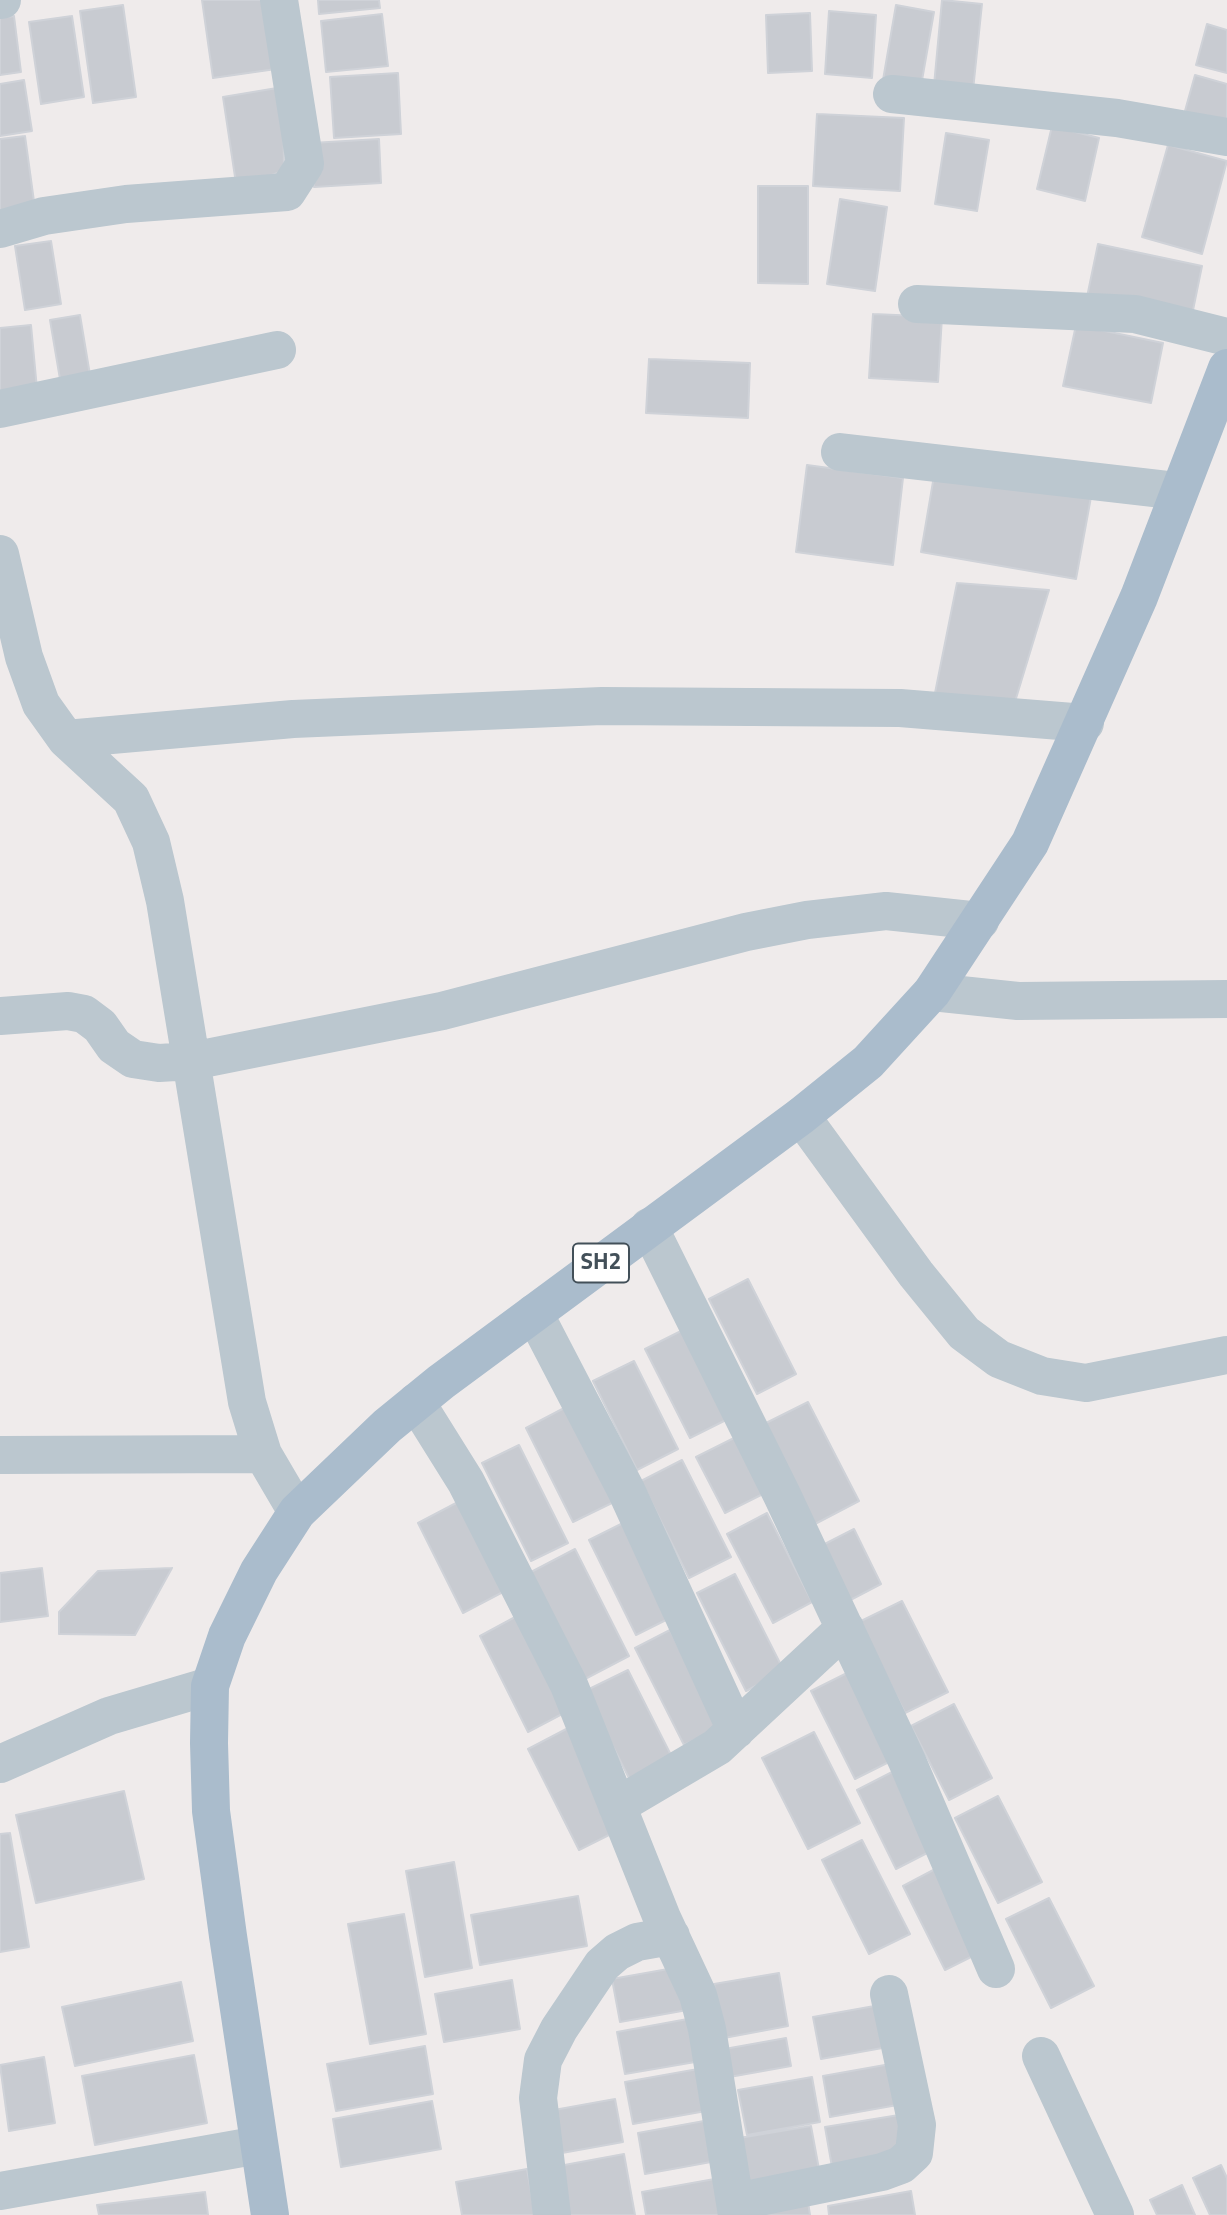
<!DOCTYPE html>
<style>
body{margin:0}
canvas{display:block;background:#efebeb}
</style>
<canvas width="1227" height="2215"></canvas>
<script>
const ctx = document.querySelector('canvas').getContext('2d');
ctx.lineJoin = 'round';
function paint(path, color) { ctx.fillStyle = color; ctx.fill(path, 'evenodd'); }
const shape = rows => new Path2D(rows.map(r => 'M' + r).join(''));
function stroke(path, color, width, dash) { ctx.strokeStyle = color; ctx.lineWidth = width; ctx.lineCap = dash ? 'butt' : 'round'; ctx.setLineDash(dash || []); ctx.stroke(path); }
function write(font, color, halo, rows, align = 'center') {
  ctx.font = font + ' "Titillium Web",sans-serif'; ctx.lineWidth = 6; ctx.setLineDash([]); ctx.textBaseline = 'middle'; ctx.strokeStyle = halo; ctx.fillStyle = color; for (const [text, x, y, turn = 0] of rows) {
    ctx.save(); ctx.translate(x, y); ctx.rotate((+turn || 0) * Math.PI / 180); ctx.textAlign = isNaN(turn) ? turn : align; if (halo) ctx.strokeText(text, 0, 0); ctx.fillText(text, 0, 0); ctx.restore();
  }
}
const building = shape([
 [202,0,267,0,276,69,213,78,202,0],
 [318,0,379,0,380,8,319,14,318,0],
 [942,0,982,4,972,100,933,96,942,0],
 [123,5,136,97,93,103,80,11,123,5],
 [896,5,934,12,921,86,883,80,896,5],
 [829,11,876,15,872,78,825,74,829,11],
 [810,13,812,71,768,73,766,15,810,13],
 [382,14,388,66,326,72,321,21,382,14],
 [14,16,21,72,0,75,0,18,14,16],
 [72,16,84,97,41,104,29,22,72,16],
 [1207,24,1227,30,1227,73,1196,65,1207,24],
 [398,73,401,134,334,138,330,77,398,73],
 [1195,75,1227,84,1227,131,1183,118,1195,75],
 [24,80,32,131,0,136,0,84,24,80],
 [283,87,284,170,237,190,223,97,283,87],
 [817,114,904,118,900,191,813,186,817,114],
 [1052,126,1099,138,1085,201,1037,189,1052,126],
 [946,133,989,140,977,211,935,204,946,133],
 [25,136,36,216,0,221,0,139,25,136],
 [379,139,381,183,314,187,312,143,379,139],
 [1168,145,1227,161,1202,254,1142,237,1168,145],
 [758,186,808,186,808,284,758,283,758,186],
 [840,199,887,207,875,291,827,284,840,199],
 [51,241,61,304,25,310,15,246,51,241],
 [1098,244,1202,266,1191,320,1087,297,1098,244],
 [873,314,942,317,938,382,869,378,873,314],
 [80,315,91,381,61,385,50,320,80,315],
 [31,325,37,389,0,392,0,328,31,325],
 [1076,325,1163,343,1151,403,1063,386,1076,325],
 [649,359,750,363,748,418,646,413,649,359],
 [807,465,903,478,893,565,796,552,807,465],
 [935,470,1091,497,1076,579,921,552,935,470],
 [957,583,1049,590,1014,705,934,698,957,583],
 [748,1279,796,1374,757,1394,709,1299,748,1279],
 [683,1330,728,1419,690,1438,645,1349,683,1330],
 [634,1361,678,1449,637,1470,593,1381,634,1361],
 [808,1402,859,1501,815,1524,764,1424,808,1402],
 [568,1406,616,1501,573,1522,526,1428,568,1406],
 [736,1437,765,1493,725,1513,696,1457,736,1437],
 [519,1445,568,1543,531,1561,482,1463,519,1445],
 [682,1460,731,1557,689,1578,641,1481,682,1460],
 [458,1502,503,1592,463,1613,418,1523,458,1502],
 [767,1513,812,1602,773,1623,727,1534,767,1513],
 [627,1521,674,1616,636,1635,589,1540,627,1521],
 [854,1529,881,1584,837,1607,809,1552,854,1529],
 [575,1549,629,1656,585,1679,531,1572,575,1549],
 [42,1568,48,1616,0,1622,0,1573,42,1568],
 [172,1568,135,1635,59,1634,59,1612,98,1571,172,1568],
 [735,1574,784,1671,746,1691,697,1593,735,1574],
 [902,1601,948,1692,905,1713,859,1622,902,1601],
 [517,1616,566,1712,528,1732,480,1636,517,1616],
 [670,1630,719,1728,684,1745,635,1648,670,1630],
 [628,1670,677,1767,634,1788,585,1691,628,1670],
 [847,1673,891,1761,855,1779,811,1691,847,1673],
 [954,1704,992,1778,949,1800,911,1726,954,1704],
 [572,1726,623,1828,579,1850,528,1749,572,1726],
 [814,1732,860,1823,808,1849,762,1758,814,1732],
 [896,1770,935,1849,896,1869,857,1790,896,1770],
 [124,1791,144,1879,36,1903,16,1815,124,1791],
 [998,1796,1042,1882,998,1903,955,1818,998,1796],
 [10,1833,29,1947,0,1952,0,1834,10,1833],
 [862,1840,910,1934,869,1954,822,1860,862,1840],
 [454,1862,472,1968,425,1977,406,1871,454,1862],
 [939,1867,981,1952,945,1970,903,1886,939,1867],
 [578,1896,587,1946,480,1965,471,1915,578,1896],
 [1049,1898,1094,1986,1051,2008,1006,1919,1049,1898],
 [404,1914,426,2034,370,2044,348,1924,404,1914],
 [685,1966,693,2009,620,2022,612,1979,685,1966],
 [779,1973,788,2026,724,2038,714,1984,779,1973],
 [512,1980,520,2029,444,2042,435,1994,512,1980],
 [181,1982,193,2041,75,2066,62,2007,181,1982],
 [880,2005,888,2047,821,2059,813,2017,880,2005],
 [693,2018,701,2061,625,2074,617,2032,693,2018],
 [786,2038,791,2066,724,2078,719,2050,786,2038],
 [425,2046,433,2094,336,2111,327,2064,425,2046],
 [194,2055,207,2123,95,2145,82,2076,194,2055],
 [44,2057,55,2123,9,2131,0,2065,44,2057],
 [896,2063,903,2104,830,2117,823,2076,896,2063],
 [698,2069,706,2111,633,2124,625,2082,698,2069],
 [812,2077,820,2122,747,2135,738,2090,812,2077],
 [615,2099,623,2142,562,2153,554,2110,615,2099],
 [432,2101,441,2149,341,2167,333,2119,432,2101],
 [899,2115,906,2154,832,2167,825,2127,899,2115],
 [704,2121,711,2162,645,2174,638,2133,704,2121],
 [811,2126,821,2180,749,2193,739,2138,811,2126],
 [624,2154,635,2215,567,2215,559,2166,624,2154],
 [1221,2165,1227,2178,1227,2215,1210,2215,1193,2178,1221,2165],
 [527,2169,535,2215,462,2215,456,2182,527,2169],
 [720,2178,727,2215,646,2215,642,2192,720,2178],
 [1182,2185,1195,2215,1157,2215,1150,2200,1182,2185],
 [911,2191,915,2215,829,2215,828,2206,911,2191],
 [205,2192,208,2215,99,2215,97,2205,205,2192],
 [808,2202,810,2215,749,2215,808,2202]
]);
const minor = shape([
 [0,0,2,0],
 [892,94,1117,118,1227,137],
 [0,229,44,216,126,204,287,192,305,164,279,0],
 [917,304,1135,314,1227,337],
 [0,409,277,350],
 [840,452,1178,491],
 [0,554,24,657,41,704,66,739,131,799,151,842,165,901,247,1402,263,1454,297,1512],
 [66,739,293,719,602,706,900,708,1085,723],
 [932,992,1018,1001,1227,999],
 [0,1016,68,1011,84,1014,100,1026,114,1046,133,1059,159,1063,192,1061,442,1011,746,932,807,920,886,911,980,921],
 [801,1116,916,1274,964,1333,999,1359,1042,1376,1086,1383,1227,1355],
 [649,1227,782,1495,907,1761,996,1969],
 [534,1313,626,1490,736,1730],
 [416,1402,466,1482,569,1685,662,1918,698,1995,707,2029,737,2215],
 [0,1455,263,1454],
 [0,1764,109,1716,210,1686],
 [617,1806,717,1747,845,1628],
 [1041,2056,1115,2215],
 [0,2191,259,2145],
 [735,2202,882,2172,901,2165,914,2153,917,2125,889,1994],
 [552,2215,538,2098,543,2060,559,2029,602,1965,617,1952,637,1942,671,1936]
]);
const major = shape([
 [270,2215,228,1936,211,1811,209,1743,210,1686,227,1636,259,1571,297,1512,387,1426,441,1382,801,1116,868,1062,932,992,1030,843,1139,597,1227,368]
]);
const shields = [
 [601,1263,56]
];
const shieldNames = [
 ["SH2",601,1263]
];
paint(building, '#c8cbd1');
stroke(building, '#cfd2d8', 2);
stroke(minor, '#bbc7cf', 38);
stroke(major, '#aabccc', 38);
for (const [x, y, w] of shields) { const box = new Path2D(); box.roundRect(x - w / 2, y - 19.5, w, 39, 5); ctx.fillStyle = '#fff'; ctx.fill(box); stroke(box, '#435059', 2); }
write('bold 23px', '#435059', null, shieldNames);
</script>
